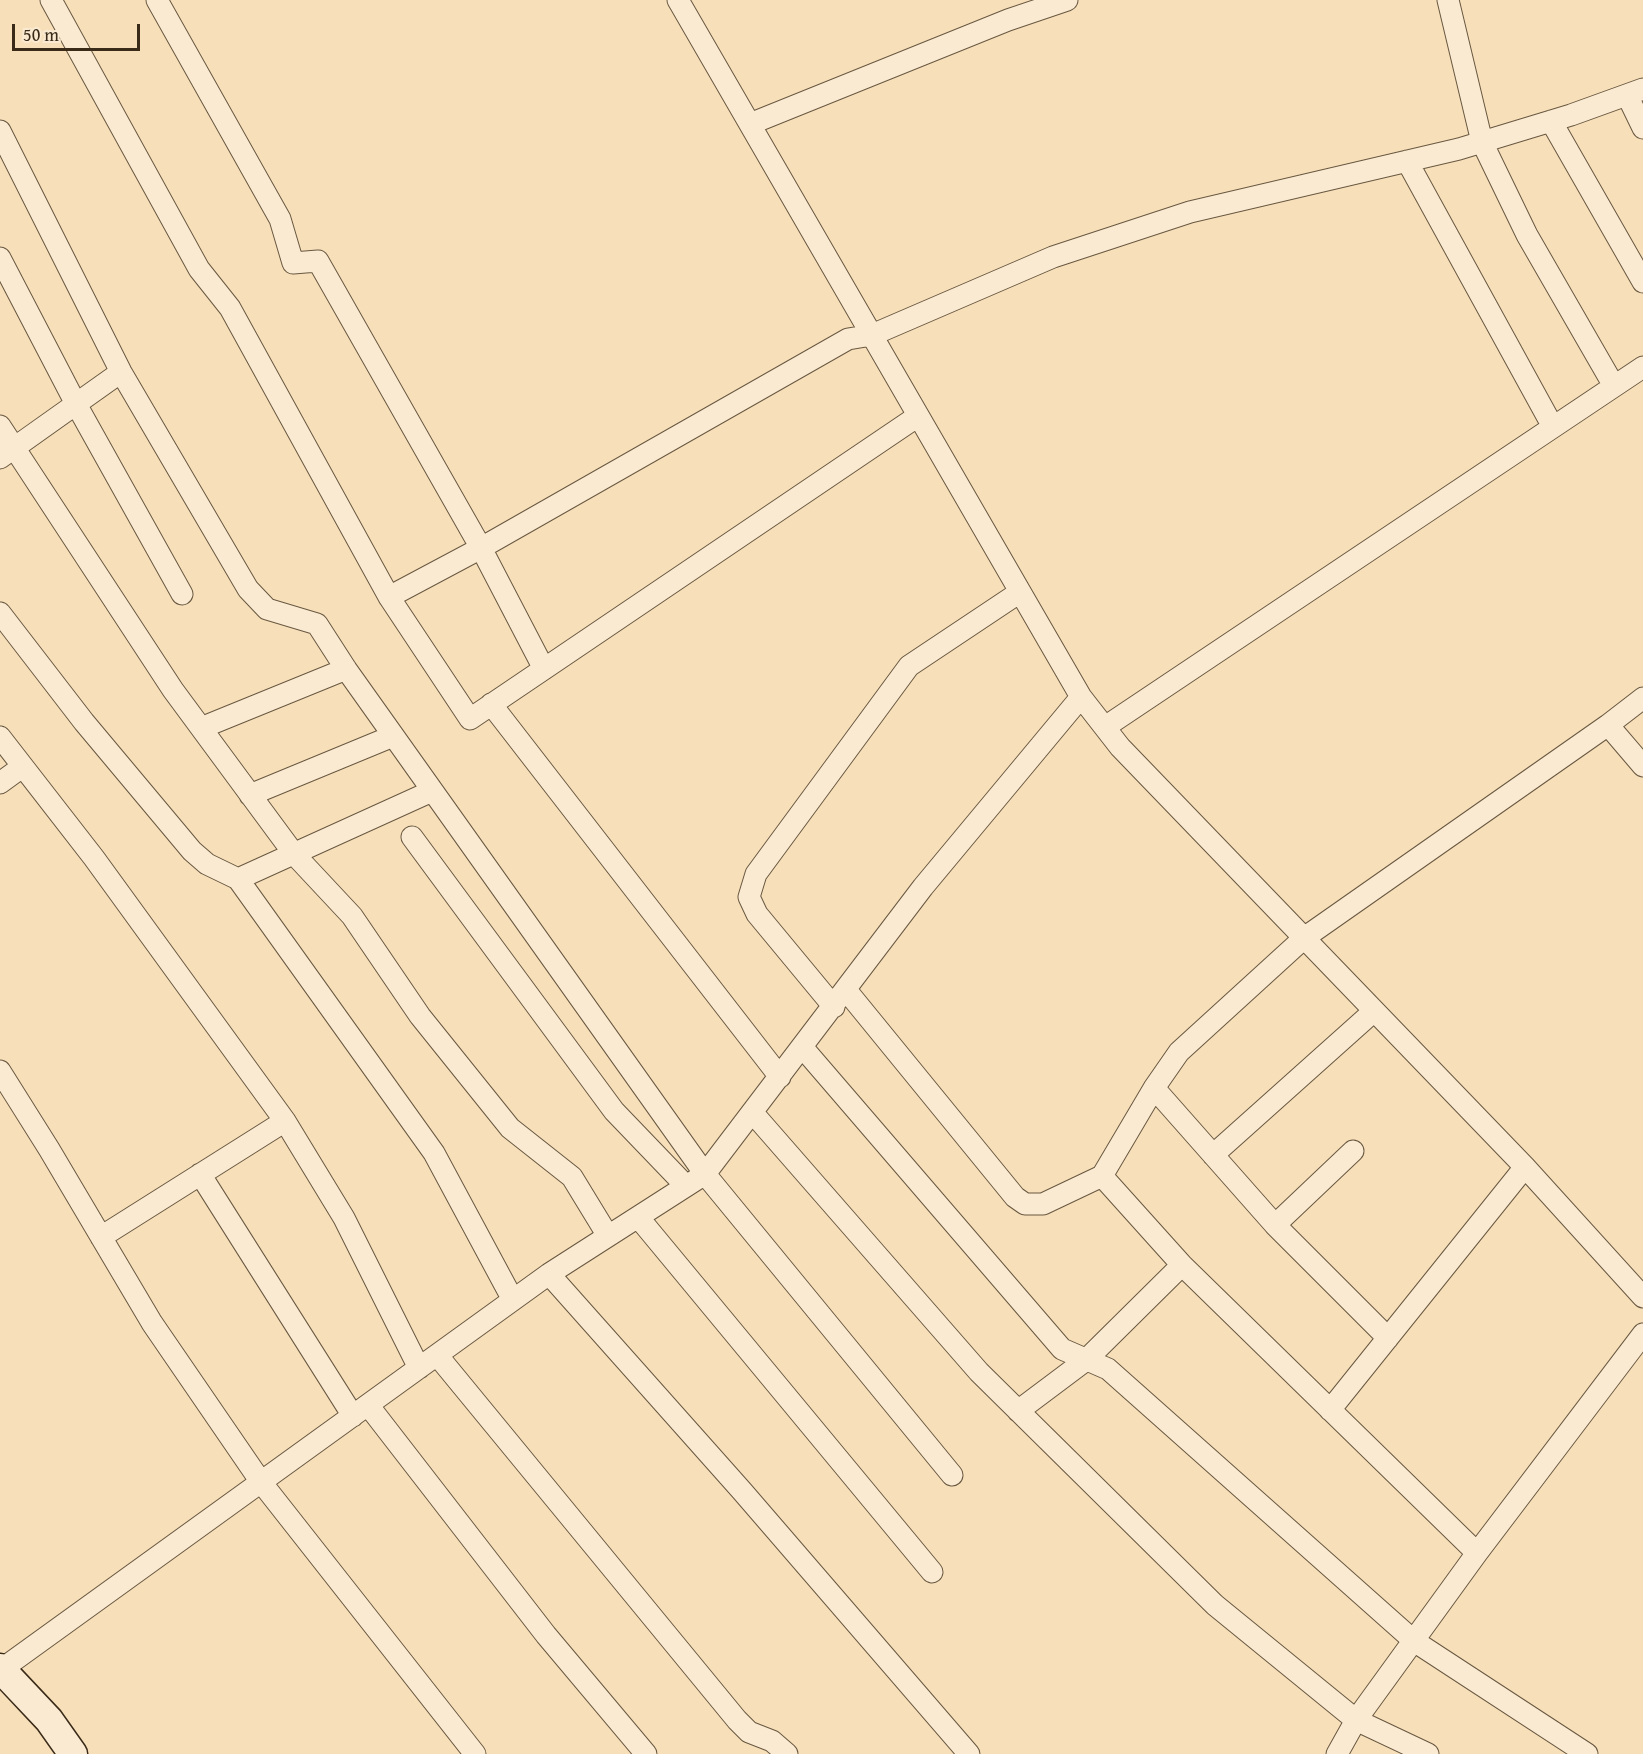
<!DOCTYPE html>
<style>
body{margin:0}
#map{position:relative;width:1643px;height:1754px;overflow:hidden;background:#f7dfb9;font-family:"Gentium Book Plus",serif}
canvas{display:block}
.scale{position:absolute;left:12px;top:24px;width:128px;height:27px;box-sizing:border-box;border:3px solid #3a2b19;border-top:0;padding-left:8px;font-size:18px;line-height:21px;white-space:nowrap;color:#3a2b19;-webkit-text-stroke:4px #faead2;paint-order:stroke}
</style>
<div id="map">
<canvas width="1643" height="1754"></canvas>
<div class="scale">50 m</div>
</div>
<script>
const ctx = document.querySelector('canvas').getContext('2d');
ctx.lineJoin = 'round';
const shape = rows => new Path2D(rows.map(r => 'M' + r).join(''));
function stroke(path, color, width, dash) { ctx.strokeStyle = color; ctx.lineWidth = width; ctx.lineCap = dash ? 'butt' : 'round'; ctx.setLineDash(dash || []); ctx.stroke(path); }
const street = shape([
 [51,0,199,269,230,308,389,597,470,719,918,416],
 [157,0,280,219,293,263,318,261,481,548,544,669],
 [678,0,1081,697,1120,747,1525,1167,1643,1297],
 [1448,0,1482,142,1527,235,1614,386],
 [1627,95,1643,128],
 [1551,121,1643,282],
 [750,124,1008,20,1067,0],
 [0,131,121,372,248,589,267,609,317,624,346,669,705,1174,952,1475],
 [1407,161,1553,427],
 [0,258,76,404,182,594],
 [0,426,173,690,294,854,352,916,420,1016,510,1128,572,1177,608,1236],
 [0,458,121,372],
 [389,597,481,548,848,339,872,335,1053,257,1190,212,1459,149,1571,115,1643,89],
 [0,613,84,722,192,851,207,864,238,879,434,1153,513,1300],
 [491,704,780,1077],
 [1608,725,1643,766],
 [1105,727,1643,367],
 [201,728,346,669],
 [0,737,94,858,285,1121,344,1218,419,1368],
 [0,783,22,767],
 [250,795,393,736],
 [412,837,614,1111,686,1186],
 [238,879,432,791],
 [846,990,1015,1197,1025,1204,1043,1204,1102,1176,1154,1088,1179,1052,1304,938,1608,725,1643,698],
 [834,1007,757,914,749,897,756,874,909,666,1020,592],
 [803,1048,1062,1349,1108,1369,1414,1641,1587,1754],
 [0,1071,49,1149,152,1323,261,1482,475,1754],
 [1154,1088,1275,1225,1388,1338],
 [752,1112,979,1372,1215,1605,1356,1720,1428,1754],
 [1213,1155,1374,1011],
 [200,1174,353,1416],
 [1102,1176,1182,1265,1477,1553],
 [638,1217,932,1572],
 [1275,1225,1353,1151],
 [101,1237,285,1121],
 [549,1274,742,1491,969,1754],
 [437,1355,737,1720,749,1732,772,1741,787,1754],
 [368,1405,546,1635,646,1754],
 [1330,1410,1525,1167],
 [1018,1411,1086,1360,1182,1265],
 [2,1669,549,1274,705,1174,923,887,1081,697],
 [1337,1754,1356,1720,1477,1553,1643,1334]
]);
const secondary = shape([
 [0,1668,49,1720,73,1754]
]);
stroke(street, '#695841', 23);
stroke(secondary, '#3a2b19', 31);
stroke(street, '#faead2', 21);
stroke(secondary, '#faead2', 28);
</script>
